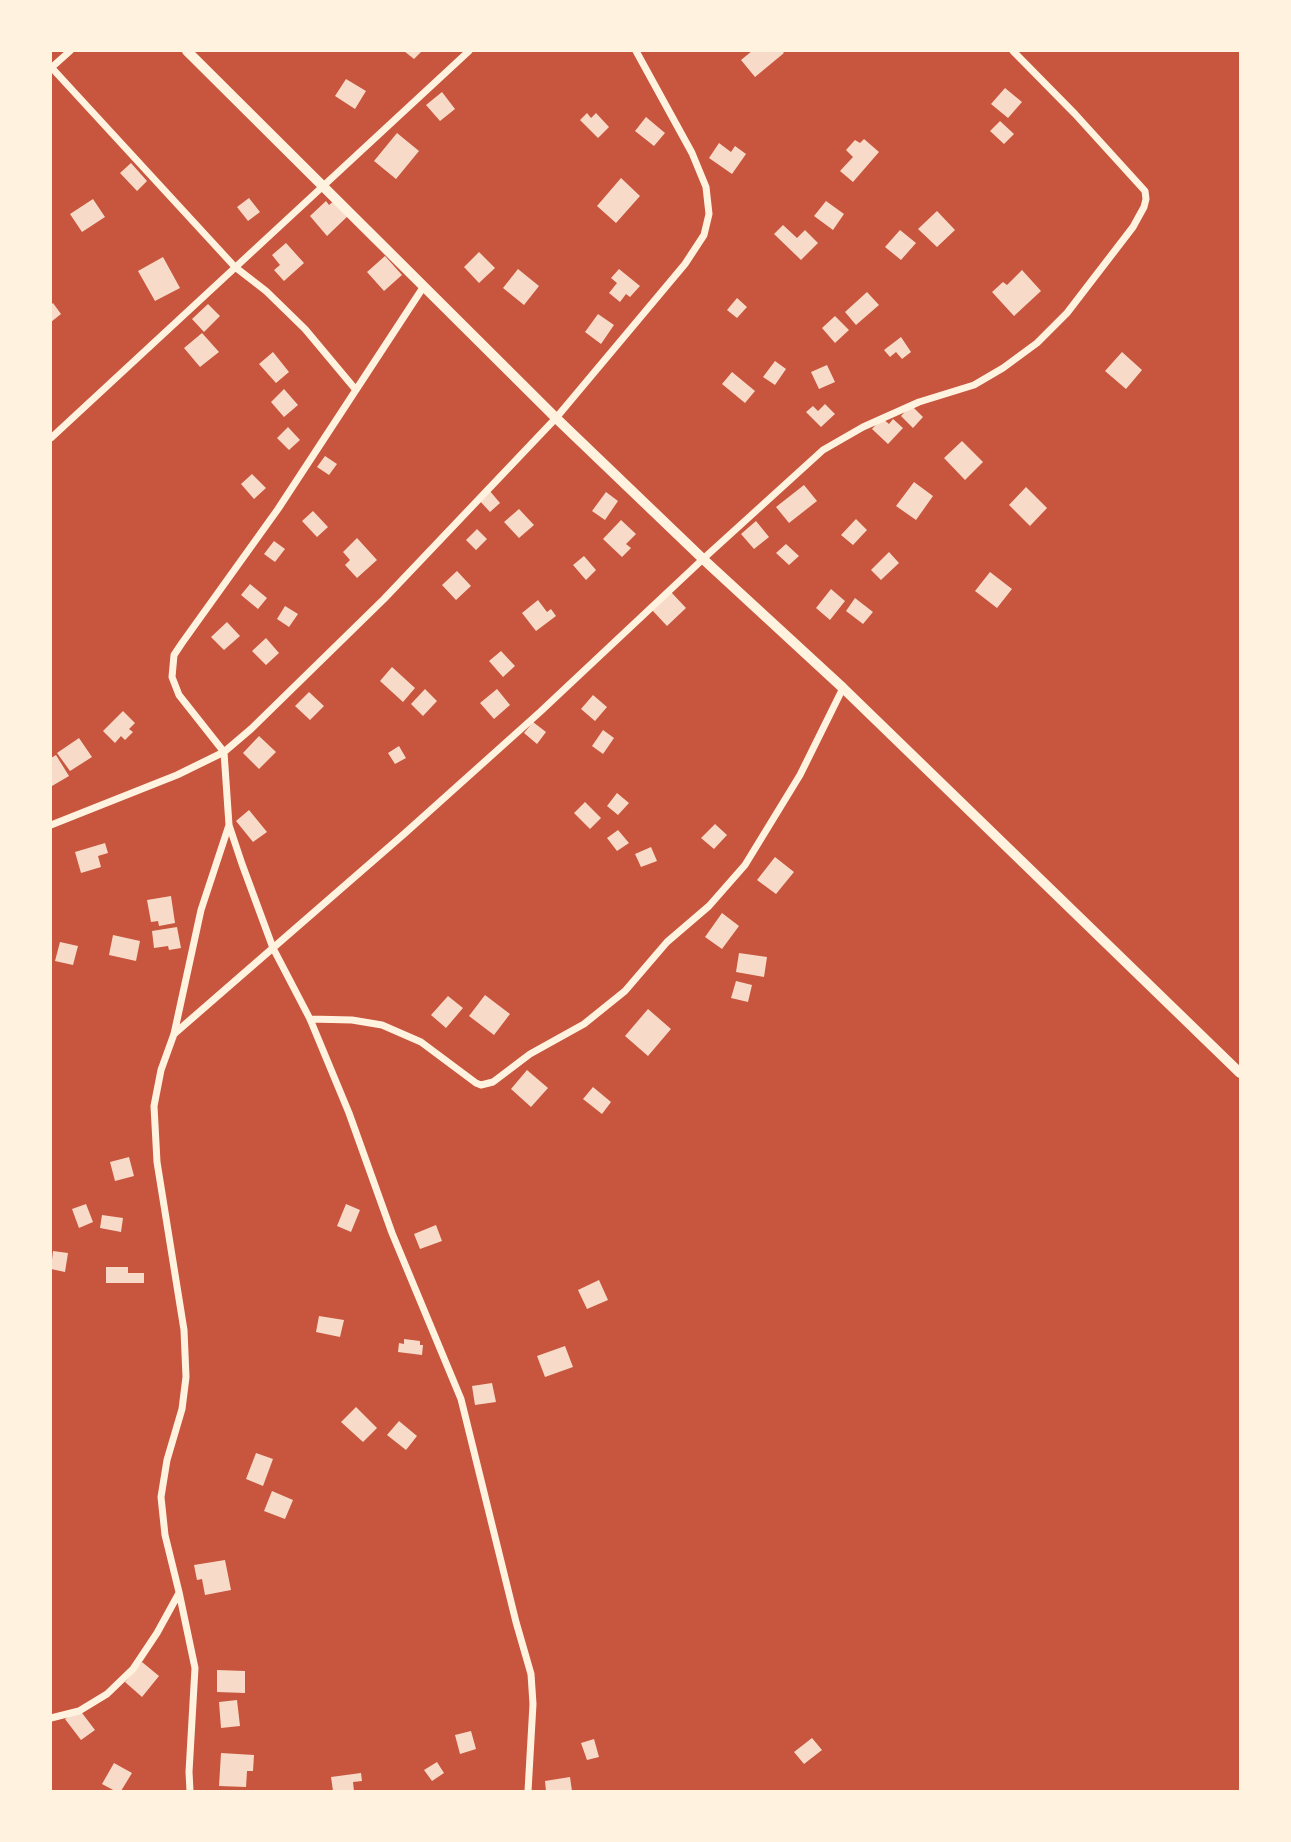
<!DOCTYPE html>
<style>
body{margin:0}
#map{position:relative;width:1291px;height:1842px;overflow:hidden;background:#c8553d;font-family:Poppins,sans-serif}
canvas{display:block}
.frame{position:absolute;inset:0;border:52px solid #fff3e0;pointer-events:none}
</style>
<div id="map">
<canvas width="1291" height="1842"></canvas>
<div class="frame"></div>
</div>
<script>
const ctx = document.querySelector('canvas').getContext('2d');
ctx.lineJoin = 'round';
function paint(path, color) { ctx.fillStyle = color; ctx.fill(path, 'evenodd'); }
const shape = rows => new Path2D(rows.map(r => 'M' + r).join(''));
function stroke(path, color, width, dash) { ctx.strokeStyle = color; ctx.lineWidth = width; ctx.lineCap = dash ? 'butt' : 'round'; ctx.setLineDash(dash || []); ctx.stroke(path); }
const building = shape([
 [404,51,422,51,414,59],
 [752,51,782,51,784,53,755,77,741,60],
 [346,79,366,91,355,109,335,96],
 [1005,88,1022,102,1008,118,991,104],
 [442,92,455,109,440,121,426,105],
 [587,113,591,118,596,113,609,127,598,138,580,120],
 [646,117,665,133,654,146,635,131],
 [1000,121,1014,134,1004,144,990,131],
 [397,133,419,151,396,179,374,161],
 [864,139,879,152,853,182,840,171,853,157,846,150,855,140,860,143],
 [719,143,731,152,735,146,746,154,732,174,709,158],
 [131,163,147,181,137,191,120,173],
 [621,178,640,196,616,223,597,206],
 [249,198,260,212,248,221,237,207],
 [93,199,105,217,82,232,70,214],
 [335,200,349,215,327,236,310,216,326,201,329,205],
 [826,201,844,214,833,230,814,216],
 [937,211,955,230,937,247,918,229],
 [783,225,797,238,805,230,818,243,801,260,774,234],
 [900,230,916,243,901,260,885,247],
 [286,243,304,263,284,281,274,270,280,265,272,255],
 [479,252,495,268,479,283,464,267],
 [385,256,402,275,384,291,367,272],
 [163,257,180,288,155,301,138,271],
 [518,269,539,286,524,305,503,288],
 [619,269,640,286,630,297,626,294,620,302,609,293,617,283,611,278],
 [1022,270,1041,291,1014,316,992,292,1003,282,1007,285],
 [867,292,879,305,856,325,845,312],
 [737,298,747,307,737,318,727,310],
 [53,303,61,314,51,322,51,305],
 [208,304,220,316,204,332,192,319],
 [598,314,614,325,601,344,585,332],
 [835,316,849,330,835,343,822,328],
 [202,333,219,352,200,367,184,348],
 [901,337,911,352,902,359,896,352,890,357,884,350],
 [273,352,289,372,276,383,259,364],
 [1122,352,1142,370,1126,389,1105,371],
 [775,361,786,369,775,385,763,377],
 [827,365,835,382,819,389,811,372],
 [732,372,755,391,745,403,722,384],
 [284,389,298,405,284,417,271,402],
 [825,404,835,414,821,427,806,412,813,406,818,411],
 [911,405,923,417,913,428,901,416],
 [882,418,889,424,893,419,903,428,888,444,872,429],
 [288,427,300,440,289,450,277,438],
 [962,441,983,462,965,480,944,458],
 [325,456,337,464,329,475,317,467],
 [252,474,266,488,254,499,241,484],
 [914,482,933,496,916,520,896,506],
 [804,485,817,501,789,523,776,507],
 [1026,487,1047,508,1030,526,1009,505],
 [489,490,500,503,490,512,479,500],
 [606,492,618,501,605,520,592,511],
 [519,509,534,525,519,538,504,522],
 [313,511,328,527,317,537,302,521],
 [856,519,867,530,853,545,841,535],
 [621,520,636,534,626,544,631,548,622,557,603,539],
 [756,521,769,537,754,549,741,534],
 [477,529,487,539,476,550,466,540],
 [357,538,377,560,357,578,345,565,350,560,343,552],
 [274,541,285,549,275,562,264,554],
 [786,544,799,556,789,565,776,553],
 [889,552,899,563,881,580,871,570],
 [584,556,596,570,586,580,573,565],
 [457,571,471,586,456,600,442,585],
 [990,572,1012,589,997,608,975,591],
 [250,584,267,598,258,609,241,595],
 [831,589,845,601,830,620,816,608],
 [671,592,686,608,667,626,652,610],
 [855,598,873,612,863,624,846,611],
 [538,600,547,612,551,609,556,616,536,631,522,613],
 [285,606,298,614,289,627,277,619],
 [227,622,240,636,224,650,211,637],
 [266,638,279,653,266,665,252,651],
 [501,651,515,666,503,677,489,661],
 [392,667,415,688,403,702,380,681],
 [425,689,437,701,423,716,411,704],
 [497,689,510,705,494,719,480,703],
 [309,692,324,706,310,720,295,706],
 [593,695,607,707,595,721,581,709],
 [123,711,135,723,129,729,133,732,125,740,121,736,115,743,103,731],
 [533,722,546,732,537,744,524,733],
 [603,730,614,738,603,754,592,746],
 [259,736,276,752,259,769,243,753],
 [79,738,92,757,70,771,57,753],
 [399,746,406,758,395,764,388,753],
 [56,755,69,776,52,786,51,758],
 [617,793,629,803,618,815,607,806],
 [585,802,601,818,590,829,574,813],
 [249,810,267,832,253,842,236,821],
 [715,824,727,835,714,849,701,838],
 [618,830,629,843,617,851,607,838],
 [105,843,108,853,98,856,101,867,81,873,75,852],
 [651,847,657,861,641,867,635,854],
 [775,857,794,872,776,894,757,880],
 [171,896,175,923,159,926,158,921,151,922,147,900],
 [722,913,739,926,722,949,705,937],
 [177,927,181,948,169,950,168,946,154,948,152,931],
 [113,935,140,941,136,961,109,955],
 [60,942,78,946,73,965,55,961],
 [739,953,767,957,764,977,736,972],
 [736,981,752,985,748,1002,731,998],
 [485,995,510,1014,494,1035,469,1016],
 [448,996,463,1008,446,1028,431,1015],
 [648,1009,671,1029,648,1056,625,1036],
 [527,1070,548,1088,531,1107,511,1089],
 [593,1087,611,1102,602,1114,583,1099],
 [129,1157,134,1176,115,1181,110,1162],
 [86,1204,93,1222,79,1228,72,1209],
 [346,1204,360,1210,351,1232,337,1226],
 [102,1215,123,1218,121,1232,100,1228],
 [436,1225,442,1241,420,1249,414,1234],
 [53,1251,68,1253,65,1272,51,1269],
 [106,1267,128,1267,128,1273,144,1273,144,1283,106,1283],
 [599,1280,608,1300,587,1309,578,1290],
 [319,1316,344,1320,340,1337,316,1332],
 [404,1339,420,1341,420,1345,423,1345,422,1355,398,1352,399,1343,404,1344],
 [565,1346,573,1367,545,1377,537,1356],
 [492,1383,496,1402,475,1405,472,1386],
 [356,1407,377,1428,363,1442,341,1422],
 [399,1421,417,1436,406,1450,387,1435],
 [256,1453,273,1459,263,1486,246,1479],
 [272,1491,293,1500,285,1519,264,1511],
 [225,1560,231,1590,205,1595,202,1579,197,1580,194,1565],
 [142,1662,159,1676,142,1697,125,1682],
 [217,1670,245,1671,245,1693,217,1692],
 [237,1700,240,1726,221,1728,219,1702],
 [79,1709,95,1730,81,1740,65,1719],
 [471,1731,476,1749,460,1754,455,1735],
 [812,1738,822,1750,804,1764,794,1752],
 [594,1739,599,1757,587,1760,581,1743],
 [221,1753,254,1755,253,1771,247,1771,246,1787,219,1786],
 [437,1762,444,1773,432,1781,424,1770],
 [114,1763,132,1773,121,1791,115,1791,102,1784],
 [361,1773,362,1781,353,1782,354,1791,333,1791,331,1777],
 [570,1777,572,1791,546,1791,545,1781]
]);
const minor = shape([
 [51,67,235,267,266,291,305,329,356,390],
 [51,68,70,51],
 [424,286,278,509,182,643,174,655,172,677,179,695,224,752,229,825,242,864,273,948,310,1019,349,1113,392,1233,461,1399,516,1622,531,1674,533,1704,528,1791],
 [51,438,469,51],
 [51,825,177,775,224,752,251,729,384,599,556,418,685,264,704,235,709,214,706,187,692,153,636,51],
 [310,1019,352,1020,382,1025,421,1042,476,1083,481,1085,493,1082,530,1054,584,1024,625,991,667,942,709,906,745,865,800,775,843,688],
 [174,1034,404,834,540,712,703,559,823,450,863,427,919,402,974,385,1003,368,1037,343,1067,313,1133,227,1144,207,1146,199,1145,191,1075,114,1013,51],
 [51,1718,79,1711,107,1694,133,1669,157,1633,179,1593],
 [190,1791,189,1772,195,1668,179,1592,165,1535,161,1497,167,1460,182,1409,186,1377,184,1330,157,1162,154,1106,161,1070,174,1034,201,910,229,825]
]);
const tertiary = shape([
 [187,51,556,418,703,559,843,688,1240,1073]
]);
paint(building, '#f7dbc8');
stroke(minor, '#fff3e0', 7);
stroke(tertiary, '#fff3e0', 10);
</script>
